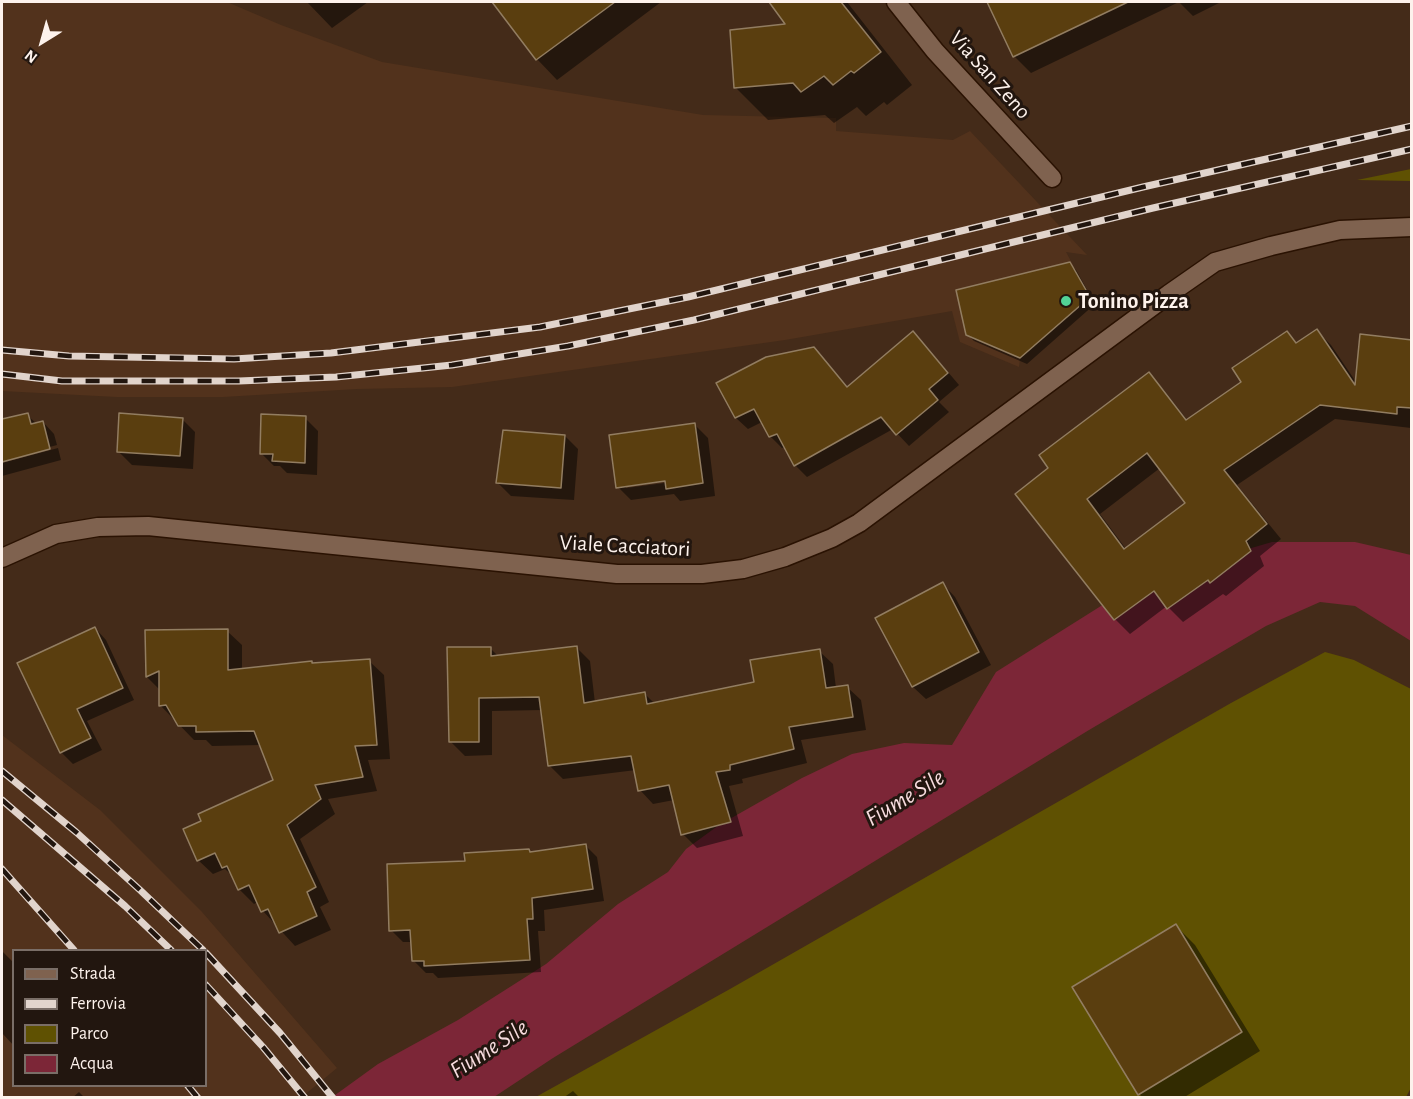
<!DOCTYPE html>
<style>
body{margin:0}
#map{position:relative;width:1413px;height:1099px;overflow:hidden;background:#442b19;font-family:"Alegreya Sans",sans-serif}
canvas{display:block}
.frame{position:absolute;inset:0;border:3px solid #fdf2ec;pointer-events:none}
.legend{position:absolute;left:12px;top:949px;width:195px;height:138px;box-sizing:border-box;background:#22160f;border:2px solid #7a6e67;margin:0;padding:8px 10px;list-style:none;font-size:18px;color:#fdf2ec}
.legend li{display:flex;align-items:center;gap:12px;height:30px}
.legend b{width:30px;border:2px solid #7a6e67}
.north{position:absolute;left:12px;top:12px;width:60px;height:60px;-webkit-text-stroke:4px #22160f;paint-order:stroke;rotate:217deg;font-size:16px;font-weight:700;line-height:24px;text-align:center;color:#fdf2ec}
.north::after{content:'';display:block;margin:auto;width:21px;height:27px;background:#fdf2ec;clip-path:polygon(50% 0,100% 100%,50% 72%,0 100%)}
</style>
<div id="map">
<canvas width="1413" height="1099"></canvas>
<div class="frame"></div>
<ul class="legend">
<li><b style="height:8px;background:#7f624f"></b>Strada</li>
<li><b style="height:8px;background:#e1d4cc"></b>Ferrovia</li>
<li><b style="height:16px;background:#5f5102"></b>Parco</li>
<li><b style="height:16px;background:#7c2637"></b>Acqua</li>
</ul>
<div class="north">N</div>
</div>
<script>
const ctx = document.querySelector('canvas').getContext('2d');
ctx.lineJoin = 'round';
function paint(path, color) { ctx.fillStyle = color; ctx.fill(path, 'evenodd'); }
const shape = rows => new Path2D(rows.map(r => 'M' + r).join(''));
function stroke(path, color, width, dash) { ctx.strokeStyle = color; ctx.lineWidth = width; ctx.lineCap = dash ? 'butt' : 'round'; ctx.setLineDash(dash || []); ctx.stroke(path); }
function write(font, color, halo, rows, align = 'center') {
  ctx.font = font + ' "Alegreya Sans",sans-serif'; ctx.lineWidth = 6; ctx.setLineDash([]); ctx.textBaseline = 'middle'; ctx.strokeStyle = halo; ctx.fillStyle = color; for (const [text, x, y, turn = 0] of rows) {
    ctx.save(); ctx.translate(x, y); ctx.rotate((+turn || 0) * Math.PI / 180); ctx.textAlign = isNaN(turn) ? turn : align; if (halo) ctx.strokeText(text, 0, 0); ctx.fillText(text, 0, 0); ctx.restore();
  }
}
const built = shape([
 [2,2,227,2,281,25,382,62,703,115,836,118,836,131,953,140,970,131,1087,255,1066,252,1090,297,1020,358,1019,367,960,342,952,311,785,340,452,387,357,389,223,397,117,397,2,391],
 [2,735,100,810,202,912,337,1068,302,1097,2,1097],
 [14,950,206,950,206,1086,14,1086]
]);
const green = shape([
 [1411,169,1411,181,1357,180],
 [1325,652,1354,660,1411,689,1412,1086,1406,1097,534,1098,730,989,1231,703]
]);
const water = shape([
 [1272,542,1355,542,1411,555,1411,641,1355,606,1320,602,1266,626,1089,730,553,1058,494,1097,331,1098,378,1064,458,1020,546,964,618,904,668,872,686,849,719,825,802,778,852,754,904,743,952,745,996,672,1120,594,1217,558]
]);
const shadow = shape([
 [307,2,368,2,332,28],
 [494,2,661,2,557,80,537,59],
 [771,2,847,2,912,85,887,105,884,102,866,116,857,107,834,123,825,115,768,120,735,87,788,25],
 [989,2,1221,2,1193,16,1179,2,1031,73,1014,56],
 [1070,264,1076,270,1095,304,1027,364,974,341,967,334],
 [1317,331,1331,345,1356,382,1412,341,1411,428,1335,419,1237,485,1281,539,1260,556,1264,566,1226,596,1223,594,1183,622,1167,606,1130,634,1115,619,1051,468,1149,374,1163,389,1188,421,1243,383,1287,333,1298,344],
 [1160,468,1187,504,1126,549,1100,514],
 [925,345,959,385,939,402,949,412,909,446,893,429,807,477,795,465,785,447,782,448,770,436,762,422,748,429,736,418,718,384,814,348,849,388],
 [27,415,37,424,43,422,54,434,57,445,2,460,2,421],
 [305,418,318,431,317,475,287,473,280,466,274,466,261,453],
 [182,419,195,432,193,469,132,465,119,452],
 [695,425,708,438,715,496,680,501,674,494,631,500,618,487],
 [672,479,672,482,626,488,626,485],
 [565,436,578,449,574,500,511,496,498,483],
 [58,448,61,460,2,476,2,463],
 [943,584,955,597,991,665,926,699,913,687,877,619],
 [95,628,106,640,134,700,87,721,102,750,73,764,61,752],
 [227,631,242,645,242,670,369,661,384,675,390,759,368,760,377,791,328,799,335,814,300,839,329,902,320,907,331,930,295,946,263,911,258,902,254,904,240,890,235,878,225,869,213,874,198,860,204,821,275,781,261,745,212,746,206,740,194,740,160,705,160,690,147,677,146,632],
 [490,648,499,657,577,648,590,661,595,703,644,693,655,704,755,683,819,651,833,664,836,688,847,687,861,700,866,730,801,740,807,763,742,779,743,783,729,786,743,836,697,848,683,834,674,800,653,804,640,790,636,770,563,779,549,765,542,710,492,711,492,755,465,756,451,742],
 [585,845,597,857,604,901,544,910,545,931,538,931,541,972,438,978,433,973,426,973,413,960,412,942,403,942,391,930,466,862,529,850,532,853],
 [1176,926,1195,945,1260,1051,1183,1098,1143,1098,1139,1094],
 [2,951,14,963,14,1046,2,1033],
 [573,1091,580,1098,563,1098],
 [79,1092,85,1098,72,1098]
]);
const building = shape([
 [492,2,615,2,536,60,492,2],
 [769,2,841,2,881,52,854,73,851,71,833,85,824,76,801,92,793,83,734,88,730,30,785,24,769,2],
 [987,2,1128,2,1013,57,987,2],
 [1070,262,1090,297,1020,358,966,335,956,290,1070,262],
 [1317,329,1355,385,1360,334,1412,340,1412,408,1397,407,1397,414,1320,405,1224,470,1267,524,1246,541,1251,551,1210,583,1208,580,1167,609,1154,591,1114,620,1015,494,1048,468,1039,455,1149,372,1186,420,1241,382,1232,368,1287,331,1296,343,1317,329],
 [1147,453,1185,503,1124,549,1087,499,1147,453],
 [913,331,948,373,929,389,938,400,896,435,881,417,794,466,777,434,769,437,754,409,735,418,716,383,766,357,814,347,847,387,913,331],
 [28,413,31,424,43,421,50,449,2,462,2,419,28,413],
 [119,413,183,418,180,456,117,452,119,413],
 [261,414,306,416,305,463,272,461,273,454,260,454,261,414],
 [695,423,703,483,666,489,665,481,616,488,609,435,695,423],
 [503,430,565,435,561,488,496,483,503,430],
 [943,582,979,652,912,687,875,618,943,582],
 [95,627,123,688,77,709,91,738,60,753,17,663,95,627],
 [228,629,228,670,312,661,312,663,370,659,377,745,355,746,363,777,315,785,321,799,287,825,316,887,307,892,317,916,279,933,268,909,261,912,249,885,238,890,227,866,222,868,215,853,197,861,183,829,201,821,198,814,273,780,254,731,196,732,196,726,178,726,166,705,159,706,159,671,146,677,145,630,228,629],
 [577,646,584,703,645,692,647,704,754,682,750,660,820,649,826,688,848,685,853,717,789,727,794,749,730,765,730,770,716,772,731,822,681,835,669,785,638,791,631,756,548,766,539,697,479,698,479,742,449,742,447,647,491,647,491,656,577,646],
 [586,844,593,889,532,898,533,919,527,919,530,960,424,966,424,961,412,961,410,930,389,931,387,864,465,861,464,853,529,849,530,852,586,844],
 [1176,924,1242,1032,1138,1095,1072,987,1176,924]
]);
const minor = shape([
 [896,2,935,51,1052,178],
 [2,558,56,534,98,527,148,526,617,574,702,574,743,569,785,557,832,538,859,523,1169,294,1215,262,1271,246,1340,230,1412,227]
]);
const rail = shape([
 [2,350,69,356,234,359,331,353,540,327,688,297,1143,187,1412,126],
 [2,374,62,381,239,381,336,377,452,365,568,346,694,320,1153,208,1412,149],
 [2,771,76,832,140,890,203,950],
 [2,800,125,906,171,950],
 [2,869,74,950],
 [206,953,280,1033,333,1098],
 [206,985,263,1047,305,1098],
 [188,1086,198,1098]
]);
const markers = [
 [1066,301,6,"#52d397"]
];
const streetNames = [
 ["Via San Zeno",990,75,48],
 ["Viale Cacciatori",625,546,3]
];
const poiNames = [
 ["Tonino Pizza",1078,301]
];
const waterNames = [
 ["Fiume Sile",905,798,-31],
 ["Fiume Sile",489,1049,-33]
];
paint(built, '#52321c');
paint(green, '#5f5102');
paint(water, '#7c2637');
paint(shadow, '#0007');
paint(building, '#5a3e0f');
stroke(building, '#927d61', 1.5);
stroke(minor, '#2a1202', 21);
stroke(minor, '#7f624f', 18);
stroke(rail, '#e1d4cc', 7);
stroke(rail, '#22160f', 4.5, [14]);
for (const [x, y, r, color] of markers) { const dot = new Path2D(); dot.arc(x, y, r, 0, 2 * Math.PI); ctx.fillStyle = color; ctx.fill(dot); stroke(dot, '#22160f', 2); }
write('22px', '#fdf2ec', '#22160f', streetNames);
write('bold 22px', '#fdf2ec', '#22160f', poiNames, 'left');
write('italic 24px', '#f7dcde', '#22160f', waterNames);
</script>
